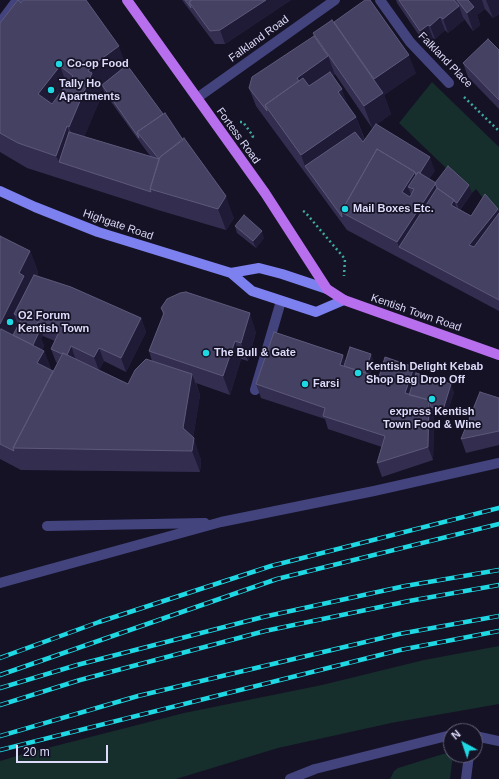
<!DOCTYPE html>
<style>
body{margin:0}
#map{position:relative;width:499px;height:779px;overflow:hidden;background:#151225;font-family:Arial,sans-serif}
canvas{display:block}
.north{position:absolute;left:443px;top:723px;width:40px;height:40px;box-sizing:border-box;background:#151225;border:1px solid #65627a;border-radius:50%;rotate:320deg;font-size:11px;font-weight:700;line-height:16px;text-align:center;color:#dddbfa}
.north::after{content:'';display:block;margin:auto;width:14px;height:18px;background:#1ed9e3;clip-path:polygon(50% 0,100% 100%,50% 72%,0 100%)}
.scale{position:absolute;left:16px;top:745px;width:92px;height:18px;box-sizing:border-box;border:2px solid #dddbfa;border-top:0;padding-left:5px;font-size:12px;line-height:14px;white-space:nowrap;color:#dddbfa;-webkit-text-stroke:3px #151225;paint-order:stroke}
</style>
<div id="map">
<canvas width="499" height="779"></canvas>
<div class="north">N</div>
<div class="scale">20 m</div>
</div>
<script>
const ctx = document.querySelector('canvas').getContext('2d');
ctx.lineJoin = 'round';
function paint(path, color) { ctx.fillStyle = color; ctx.fill(path, 'evenodd'); }
const shape = rows => new Path2D(rows.map(r => 'M' + r).join(''));
function stroke(path, color, width, dash) { ctx.strokeStyle = color; ctx.lineWidth = width; ctx.lineCap = dash ? 'butt' : 'round'; ctx.setLineDash(dash || []); ctx.stroke(path); }
function write(font, color, halo, rows, align = 'center') {
  ctx.font = font + ' Arial,sans-serif'; ctx.lineWidth = 3.5; ctx.setLineDash([]); ctx.textBaseline = 'middle'; ctx.strokeStyle = halo; ctx.fillStyle = color; for (const [text, x, y, turn = 0] of rows) {
    ctx.save(); ctx.translate(x, y); ctx.rotate((+turn || 0) * Math.PI / 180); ctx.textAlign = isNaN(turn) ? turn : align; if (halo) ctx.strokeText(text, 0, 0); ctx.fillText(text, 0, 0); ctx.restore();
  }
}
const green = shape([
 [432,82,499,147,499,219,476,189,472,193,399,123],
 [499,646,499,704,391,723,278,748,176,779,0,779,0,761,20,755,184,713,322,685,424,660],
 [451,753,453,755,450,779,390,779,394,771,398,768,443,754]
]);
const path = shape([
 [464,97,499,131],
 [240,122,243,122,253,136,252,138],
 [303,211,305,212,345,259,344,276]
]);
const lane = shape([
 [255,390,281,301],
 [47,526,205,523],
 [0,583,221,522,374,491,499,463],
 [475,736,499,741],
 [290,779,315,769,451,735],
 [466,779,469,755]
]);
const street = shape([
 [380,0,410,42,449,83],
 [0,23,17,0],
 [197,98,335,0]
]);
const secondary = shape([
 [0,191,35,207,98,232,231,273,252,291,316,312,344,300],
 [231,273,259,268,282,274,327,289]
]);
const primary = shape([
 [127,0,265,193,327,289,344,300,499,355]
]);
const rail = shape([
 [0,658,99,622,271,566,499,508],
 [0,675,277,579,499,524],
 [0,688,77,665,263,617,405,586,499,570],
 [0,705,80,680,265,631,409,601,499,585],
 [0,736,138,696,399,634,499,616],
 [0,750,400,650,499,631]
]);
const wall = shape([
 [182,0,291,0,225,44,215,44],
 [396,0,499,0,499,14,493,18,485,9,477,15,480,25,473,31,462,16,464,20,448,33,445,30,435,39,433,38,425,44,397,3],
 [21,3,126,66,234,218,226,230,158,210,27,168,0,152,0,23],
 [103,89,104,92,142,145,151,157,84,137,101,97,99,93],
 [334,22,416,73,384,95,391,114,376,125,435,171,429,179,435,183,472,193,460,210,471,216,498,209,499,213,499,311,347,230,256,106,249,88,314,36,313,33],
 [335,74,372,128,375,125,365,140,356,117,349,107,333,76],
 [499,50,499,109,468,77,463,63],
 [235,226,264,238,256,248,237,233],
 [0,236,30,251,38,272,37,276,141,318,146,332,126,372,104,361,99,370,128,384,152,361,149,351,163,315,161,308,256,332,248,361,241,359,230,395,196,383,200,395,193,438,201,460,200,472,21,470,0,459],
 [43,336,55,341,51,349,56,362,57,363,53,371,50,370,51,369,44,351,42,350,44,346,41,338],
 [345,361,374,361,370,374,379,377,416,373,454,392,446,417,434,414,433,460,382,477,377,463,382,447,328,429,325,419,261,398,256,384],
 [499,398,499,445,466,453,461,439]
]);
const shadedWall = shape([
 [266,0,291,0,225,44,220,30],
 [468,0,482,0,485,9,477,15,480,25,473,31,467,13],
 [486,0,499,0,499,14,493,18],
 [459,6,464,20,448,33,443,19],
 [440,17,445,30,435,39,430,26],
 [428,25,433,38,425,44,420,31],
 [119,46,128,70,102,85,103,89,99,93,101,97,78,151,69,127,88,71,93,65],
 [409,55,416,73,384,95,391,114,372,128,364,106,373,80],
 [328,56,335,75,306,95,297,78],
 [60,66,69,90,47,119,38,94],
 [342,89,351,114,338,92],
 [356,117,365,142,305,166,301,155],
 [67,126,76,151,59,162,56,156],
 [430,157,435,171,417,198,414,189,408,187,414,202,402,192,415,172],
 [436,183,442,202,399,247,397,242],
 [469,185,472,193,459,211,457,203],
 [226,196,234,218,226,230,218,209],
 [454,200,459,214,451,205],
 [498,209,499,213,474,259,469,245],
 [262,231,264,238,256,248,253,241],
 [30,251,38,272,30,290,14,314,18,325,0,361,0,324,19,273],
 [250,313,256,332,248,361,241,343],
 [141,318,146,332,126,372,121,358],
 [38,322,43,336,41,338,44,346,36,361,31,348,35,327],
 [235,341,241,359,230,395,223,376],
 [71,346,76,360,67,356],
 [99,348,104,361,99,371,94,357],
 [44,351,51,369,44,381,37,363],
 [371,354,374,361,366,385,364,378],
 [343,355,348,369,340,365],
 [414,367,419,380,412,401,405,393],
 [192,374,200,395,191,450,183,428],
 [451,384,454,392,446,417,443,410],
 [429,400,434,414,433,460,428,447],
 [194,438,201,460,200,472,192,451]
]);
const building = shape([
 [18,0,21,3,23,0,86,0,119,46,93,65,88,71,92,73,69,127,67,126,56,156,18,143,0,133,0,23,18,0],
 [60,66,73,76,52,104,38,94,60,66],
 [185,0,192,0,189,2,191,8,185,0],
 [192,0,266,0,220,30,210,31,189,2,192,0],
 [365,0,370,0,409,55,374,79,334,22,365,0],
 [399,0,454,0,459,6,443,19,440,17,430,26,428,25,420,31,399,0],
 [457,0,468,0,474,7,467,13,457,0],
 [332,20,383,93,364,106,313,33,332,20],
 [314,36,328,56,297,78,299,81,265,105,267,111,249,88,252,77,314,36],
 [488,39,499,50,499,100,463,63,488,39],
 [127,65,163,114,137,132,139,138,102,85,127,65],
 [330,72,342,89,338,92,356,117,301,155,265,105,303,78,309,86,330,72],
 [165,113,183,140,160,157,159,159,137,132,165,113],
 [376,124,430,157,420,173,418,172,416,175,415,172,377,149,341,212,342,217,305,166,355,132,363,142,376,124],
 [69,132,159,159,150,189,151,192,59,162,69,132],
 [184,138,226,196,218,209,150,189,160,157,184,138],
 [377,149,415,172,402,192,410,197,414,189,408,187,418,172,436,183,397,242,341,212,377,149],
 [448,166,469,185,457,203,454,201,454,200,437,188,435,183,448,166],
 [437,188,454,200,451,205,471,216,485,194,498,209,469,245,474,247,499,213,499,300,399,247,437,188],
 [244,215,262,231,253,241,235,226,244,215],
 [0,236,30,251,19,273,24,276,0,324,0,236],
 [34,275,71,287,141,318,121,358,99,348,94,357,71,346,67,355,63,353,62,354,51,349,59,332,38,322,35,327,39,332,33,345,13,335,22,318,14,314,34,275],
 [186,292,250,313,241,343,235,341,223,376,149,351,164,313,161,308,167,299,180,293,186,292],
 [1,329,44,351,37,363,53,371,13,448,14,451,0,444,0,331,1,329],
 [274,332,343,355,340,365,379,377,385,357,414,367,405,393,429,400,428,447,377,463,385,436,323,416,325,408,256,384,274,332],
 [350,347,371,354,365,373,344,366,350,347],
 [63,353,128,384,135,370,146,359,192,374,183,428,194,438,192,451,13,448,63,353],
 [416,373,451,384,443,410,431,407,429,400,409,395,416,373],
 [480,392,499,398,499,431,461,439,480,392]
]);
const markers = [
 [59,64,4,"#1ed9e3"],
 [51,90,4,"#1ed9e3"],
 [345,209,4,"#1ed9e3"],
 [10,322,4,"#1ed9e3"],
 [206,353,4,"#1ed9e3"],
 [358,373,4,"#1ed9e3"],
 [305,384,4,"#1ed9e3"],
 [432,399,4,"#1ed9e3"]
];
const streetNames = [
 ["Falkland Road",259,39,-36],
 ["Falkland Place",445,60,46],
 ["Fortess Road",238,136,54],
 ["Highgate Road",118,225,19],
 ["Kentish Town Road",416,313,19]
];
const poiNames = [
 ["Co-op Food",67,64],
 ["Tally Ho",59,84],
 ["Apartments",59,97],
 ["Mail Boxes Etc.",353,209],
 ["O2 Forum",18,316],
 ["Kentish Town",18,329],
 ["The Bull & Gate",214,353],
 ["Kentish Delight Kebab",366,367],
 ["Shop Bag Drop Off",366,380],
 ["Farsi",313,384],
 ["express Kentish",432,412,"center"],
 ["Town Food & Wine",432,425,"center"]
];
paint(green, '#162e2c');
stroke(path, '#3faa9e', 2.5, [2, 3]);
stroke(lane, '#43447e', 10);
stroke(street, '#43447e', 10);
stroke(secondary, '#7d80ef', 10);
stroke(primary, '#b86fed', 10);
stroke(rail, '#1ed9e3', 4.5);
stroke(rail, '#151225', 3, [9]);
paint(wall, '#332e50');
paint(shadedWall, '#1f1b37');
paint(building, '#454162');
stroke(building, '#5d597a', 1);
for (const [x, y, r, color] of markers) { const dot = new Path2D(); dot.arc(x, y, r, 0, 2 * Math.PI); ctx.fillStyle = color; ctx.fill(dot); stroke(dot, '#151225', 1.5); }
write('11px', '#dddbfa', '#151225', streetNames);
write('bold 11px', '#dddbfa', '#151225', poiNames, 'left');
</script>
